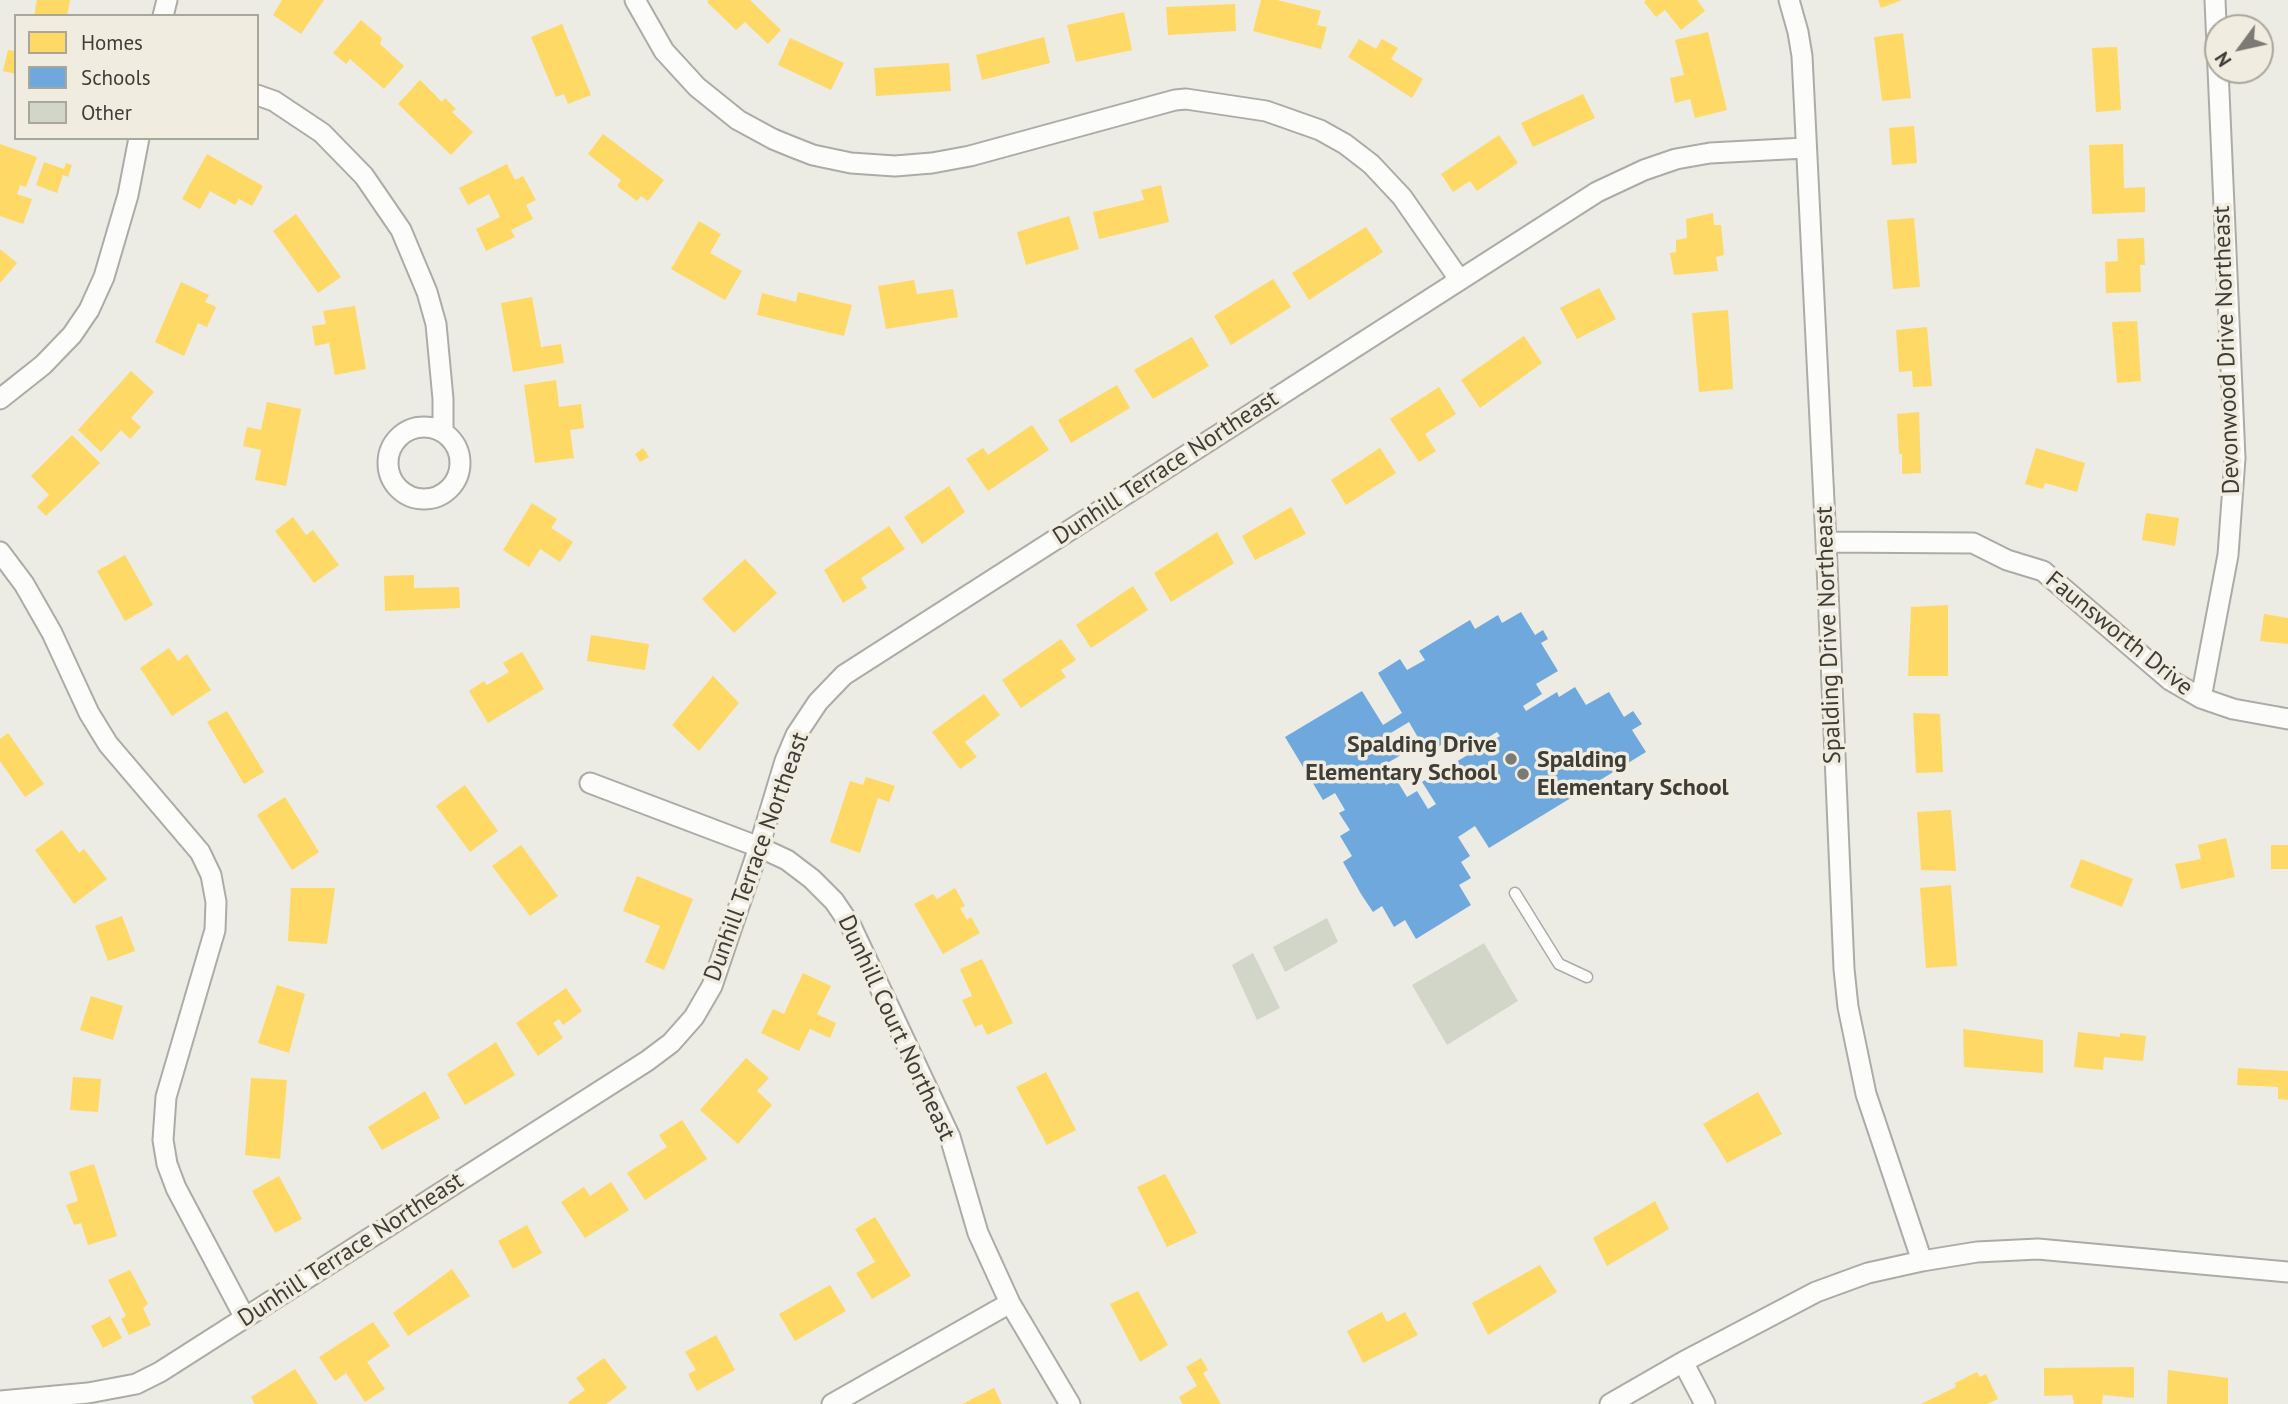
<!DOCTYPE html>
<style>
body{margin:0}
#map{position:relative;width:2288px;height:1404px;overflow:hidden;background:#ecebe4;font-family:"PT Sans",sans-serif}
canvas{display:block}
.legend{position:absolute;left:14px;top:14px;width:245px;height:126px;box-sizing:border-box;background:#f0ede0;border:2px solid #a9a79c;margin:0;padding:9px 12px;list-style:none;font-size:21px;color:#3e3d37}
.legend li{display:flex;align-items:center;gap:14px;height:35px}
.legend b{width:35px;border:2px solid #a9a79c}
.north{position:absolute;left:2204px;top:14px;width:70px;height:70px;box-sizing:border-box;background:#f0ede0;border:2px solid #a9a79c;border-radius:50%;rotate:237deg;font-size:19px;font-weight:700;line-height:28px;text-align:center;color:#3e3d37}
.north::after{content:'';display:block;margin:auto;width:24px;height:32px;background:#7b7a74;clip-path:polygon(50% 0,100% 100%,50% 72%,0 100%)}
</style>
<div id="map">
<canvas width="2288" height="1404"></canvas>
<ul class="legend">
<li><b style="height:19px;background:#ffd966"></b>Homes</li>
<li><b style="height:19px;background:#6fa8dc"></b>Schools</li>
<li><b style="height:19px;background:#d2d6c8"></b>Other</li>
</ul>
<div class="north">N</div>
</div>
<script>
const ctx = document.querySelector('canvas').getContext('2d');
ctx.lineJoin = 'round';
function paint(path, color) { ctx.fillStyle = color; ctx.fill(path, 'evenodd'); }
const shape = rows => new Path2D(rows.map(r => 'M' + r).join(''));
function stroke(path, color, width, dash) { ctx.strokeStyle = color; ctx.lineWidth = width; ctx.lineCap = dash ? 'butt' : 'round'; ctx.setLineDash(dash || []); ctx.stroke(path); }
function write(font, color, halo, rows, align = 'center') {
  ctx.font = font + ' "PT Sans",sans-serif'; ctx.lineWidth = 7; ctx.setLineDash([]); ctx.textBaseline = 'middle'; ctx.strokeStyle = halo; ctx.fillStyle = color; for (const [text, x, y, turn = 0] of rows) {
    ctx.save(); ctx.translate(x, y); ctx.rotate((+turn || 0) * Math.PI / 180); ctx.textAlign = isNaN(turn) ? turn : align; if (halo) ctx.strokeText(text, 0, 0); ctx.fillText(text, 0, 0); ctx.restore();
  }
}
const homes = shape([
 [37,0,70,0,67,16,34,16],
 [282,0,324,0,301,34,273,15],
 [709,0,750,0,781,30,768,44,745,22,736,30,707,2],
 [1261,0,1277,0,1321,11,1317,25,1327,27,1321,49,1253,31],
 [1646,0,1697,0,1705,11,1681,30,1665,10,1656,17,1644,2],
 [1878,0,1902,0,1881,8],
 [1235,4,1236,31,1168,35,1166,7],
 [1124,12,1132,50,1076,62,1067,25],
 [361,20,382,38,380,44,404,66,384,89,350,59,346,64,333,53],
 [562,24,591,95,568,104,564,94,556,97,531,37],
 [1708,32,1727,110,1695,118,1690,99,1675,103,1670,78,1684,75,1675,40],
 [1903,33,1911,98,1882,101,1874,37],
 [1044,37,1050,63,982,80,976,55],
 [790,38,844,63,831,90,778,65],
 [1359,39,1376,49,1382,39,1398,48,1391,59,1423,79,1412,98,1348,57],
 [2117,47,2121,110,2096,112,2092,48],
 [8,50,16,51,16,74,3,71],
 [949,63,951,91,876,96,874,68],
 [420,80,442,102,445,98,456,109,452,112,473,132,451,155,398,104],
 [1583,94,1595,118,1533,147,1521,123],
 [1914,126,1917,163,1892,165,1889,128],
 [603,134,664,180,648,201,641,196,637,201,617,186,621,180,588,154],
 [1499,135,1518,163,1477,191,1470,181,1453,192,1441,174],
 [0,144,37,157,26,187,20,185,17,194,32,199,23,224,0,216],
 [2123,144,2124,188,2145,187,2145,212,2092,214,2089,145],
 [207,154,263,186,252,206,239,199,235,205,210,191,200,209,182,199],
 [44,162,64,169,66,163,72,165,68,177,63,175,57,193,36,185],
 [507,164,515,180,523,176,536,200,526,205,533,219,511,230,515,237,486,251,476,229,500,217,489,194,468,205,459,188],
 [1161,185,1169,222,1099,239,1093,212,1144,200,1141,190],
 [1713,213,1714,225,1721,225,1724,255,1716,257,1718,271,1674,275,1670,253,1676,252,1676,240,1687,238,1686,219],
 [296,214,341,277,318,293,273,231],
 [1069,216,1079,249,1026,265,1017,232],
 [1914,218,1920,287,1893,289,1887,220],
 [699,221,721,234,710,253,742,271,725,300,671,269],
 [1366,227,1383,252,1309,300,1292,273],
 [2144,238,2145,265,2140,265,2141,292,2106,293,2105,262,2118,261,2117,239],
 [0,249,17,263,0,283],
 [1273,279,1291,307,1231,345,1214,316],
 [914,280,917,294,953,289,958,317,886,329,878,286],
 [181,282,209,295,205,302,216,307,207,327,198,323,184,356,155,342],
 [1599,288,1616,319,1577,339,1560,308],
 [798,292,852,305,844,336,757,315,762,293,796,302],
 [532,297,541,347,561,344,564,363,513,372,501,303],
 [355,306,366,369,335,375,329,343,315,346,312,326,326,324,323,311],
 [1728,310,1733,389,1699,392,1692,313],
 [2137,321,2141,381,2117,383,2112,322],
 [1927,327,1932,386,1913,387,1912,371,1899,372,1896,330],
 [1524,336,1542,363,1480,408,1461,380],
 [1192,337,1209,366,1153,399,1134,370],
 [131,371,154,392,131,418,141,427,130,439,121,430,101,452,78,430],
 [556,380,559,407,581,404,584,428,570,430,574,458,535,463,524,385],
 [1117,385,1130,408,1071,443,1058,420],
 [1439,387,1456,414,1425,434,1436,451,1419,462,1390,419],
 [267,402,301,409,286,486,255,480,261,450,243,446,247,427,261,430],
 [1919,412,1921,473,1902,474,1902,454,1899,454,1897,414],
 [1032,425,1049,450,988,491,966,459,983,448,988,455],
 [72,435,100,463,46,516,37,507,49,495,31,476],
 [643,448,649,457,640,462,635,454],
 [1380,448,1396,473,1346,505,1331,480],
 [2036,448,2085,463,2077,492,2045,483,2043,489,2025,484],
 [949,486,965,512,922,544,904,517],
 [532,503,557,519,551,528,573,542,560,562,540,549,529,567,503,550],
 [1291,507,1306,534,1255,560,1242,536],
 [2146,513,2179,518,2175,546,2142,540],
 [293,517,306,535,313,530,339,565,314,583,275,531],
 [889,526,905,549,861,578,867,588,843,603,824,570],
 [1217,532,1234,563,1171,602,1154,573],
 [125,555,153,605,125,621,97,571],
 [745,559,777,593,734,633,702,599],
 [414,575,414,588,459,587,460,608,385,611,384,576],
 [1133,586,1148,610,1091,648,1076,625],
 [1948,605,1948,676,1908,676,1911,607],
 [2264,614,2288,618,2288,644,2260,641],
 [591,635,649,644,645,670,587,661],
 [1061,639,1076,660,1061,670,1066,677,1021,708,1002,680],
 [169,648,178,661,187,654,211,690,172,716,140,668],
 [522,652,544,689,488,723,469,691,484,681,487,685,509,672,503,663],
 [713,676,739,703,699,751,672,725],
 [984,694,1000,715,965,742,977,757,960,769,932,732],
 [227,711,264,772,244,784,207,722],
 [1913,713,1940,714,1943,772,1916,773],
 [8,733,44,784,25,797,0,761,0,739],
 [866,777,895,786,889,802,878,798,860,853,830,842,850,781,863,785],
 [465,785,498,831,470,852,436,806],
 [285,797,319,852,292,870,257,815],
 [1951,810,1956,871,1921,870,1917,812],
 [62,830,79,853,84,849,107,879,74,904,35,850],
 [2226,838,2235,877,2181,889,2175,864,2201,859,2198,845],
 [521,845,558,896,530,916,492,866],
 [2271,845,2288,845,2288,869,2271,869],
 [2081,859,2133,879,2122,907,2070,887],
 [637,876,693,899,664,970,645,962,660,926,623,911],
 [1951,885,1957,966,1926,968,1920,888],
 [291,888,335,888,327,944,288,941],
 [955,888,965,906,960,908,967,920,971,917,980,933,943,954,914,904,933,894,937,899],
 [122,916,135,951,108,961,95,926],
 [982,959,1013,1023,987,1035,982,1024,975,1027,962,1000,972,996,960,969],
 [803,973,831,986,817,1014,836,1023,830,1038,810,1029,799,1051,761,1033,773,1009,784,1014],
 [277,985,305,994,289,1053,258,1043],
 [566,988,582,1011,563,1025,559,1019,553,1023,563,1038,538,1056,516,1023],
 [91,996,123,1006,113,1040,80,1030],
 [1963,1029,2043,1040,2043,1073,1964,1067],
 [2078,1032,2120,1037,2120,1033,2146,1036,2143,1061,2104,1057,2103,1070,2074,1067],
 [496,1042,515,1075,465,1105,447,1074],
 [746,1058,769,1078,757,1091,772,1105,738,1144,700,1110],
 [2238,1068,2288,1071,2288,1100,2278,1099,2278,1087,2237,1085],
 [1046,1072,1076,1130,1047,1145,1016,1087],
 [73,1077,101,1079,98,1112,70,1110],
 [251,1078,287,1080,280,1159,245,1155],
 [425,1091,440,1118,382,1150,368,1127],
 [1758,1092,1782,1134,1727,1163,1703,1124],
 [682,1120,707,1159,645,1200,627,1173,667,1147,659,1135],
 [94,1164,117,1236,88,1245,81,1223,74,1225,66,1205,78,1201,69,1172],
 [1165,1174,1197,1233,1167,1247,1137,1187],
 [279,1176,302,1219,275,1233,252,1191],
 [611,1182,629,1210,585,1238,561,1202,584,1187,590,1196],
 [1655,1201,1669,1229,1607,1266,1593,1238],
 [875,1217,911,1276,872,1299,856,1273,875,1262,855,1229],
 [527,1225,542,1253,513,1269,498,1241],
 [1540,1265,1557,1292,1488,1335,1472,1303],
 [452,1269,470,1296,408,1336,393,1313],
 [130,1270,148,1304,143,1308,151,1325,129,1335,121,1319,126,1316,108,1280],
 [830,1285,846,1311,795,1341,779,1314],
 [1138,1291,1168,1345,1140,1362,1110,1304],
 [1382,1312,1387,1322,1405,1312,1418,1335,1363,1363,1347,1331],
 [110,1316,122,1338,103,1348,91,1326],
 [373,1322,390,1346,367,1362,385,1389,365,1402,346,1373,335,1381,319,1357],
 [716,1335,735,1370,697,1391,688,1374,696,1370,685,1352],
 [604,1358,627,1388,606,1404,569,1404,568,1402,585,1390,576,1378],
 [1201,1358,1208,1370,1203,1373,1221,1404,1183,1404,1179,1397,1197,1386,1186,1367],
 [2134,1367,2134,1398,2103,1395,2102,1404,2074,1404,2072,1395,2044,1396,2044,1368],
 [295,1369,318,1404,255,1404,251,1397],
 [2168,1370,2228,1378,2228,1404,2167,1404],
 [1977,1372,1980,1377,1986,1374,1998,1399,1987,1404,1921,1404,1956,1387,1955,1383],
 [994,1388,1002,1404,962,1404]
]);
const schools = shape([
 [1521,612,1535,635,1543,630,1548,639,1541,643,1558,671,1536,684,1542,694,1523,706,1526,711,1557,692,1559,697,1575,687,1586,705,1609,692,1624,717,1633,711,1642,724,1632,730,1646,752,1489,848,1475,826,1458,837,1470,856,1461,862,1471,878,1459,885,1471,905,1416,939,1405,920,1394,927,1382,906,1373,912,1361,894,1343,862,1352,856,1340,836,1350,830,1339,813,1345,810,1335,793,1323,800,1285,737,1362,691,1383,725,1402,713,1378,673,1400,659,1407,670,1425,660,1419,651,1470,620,1475,629,1498,615,1502,623],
 [1409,722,1427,753,1448,741,1452,747,1472,734,1477,744,1497,732,1500,736,1422,782,1436,804,1428,809,1417,791,1407,797,1396,779,1386,785,1377,769,1401,755,1389,734]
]);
const building = shape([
 [1327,918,1338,942,1285,972,1273,947],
 [1484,943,1518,1001,1447,1045,1412,985],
 [1253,953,1280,1008,1257,1020,1232,965]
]);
const service = shape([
 [1515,893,1559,964,1587,977]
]);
const minor = shape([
 [635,0,664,51,697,87,738,120,773,139,790,146,813,155,851,163,895,166,932,163,970,156,1175,100,1186,99,1266,111,1320,130,1345,144,1371,164,1402,197,1459,279],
 [1789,0,1798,32,1802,56,1826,542,1844,969,1848,1007,1866,1094,1922,1261],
 [163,16,167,0],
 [257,95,274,101,322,133,364,176,401,230,427,292,436,324,443,399,443,432],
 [0,399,43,365,72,335,89,310,104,277,128,195,139,138],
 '388 463a36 36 0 1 1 72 0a36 36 0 1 1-72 0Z',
 [1826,542,1973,543,2007,560,2043,571,2170,680,2201,698,2233,709,2288,719],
 [0,552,24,584,52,633,89,713,108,744,200,852,211,875,216,902,215,930,166,1097,163,1140,167,1164,176,1188,245,1318],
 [2201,698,2228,555,2235,458,2215,0],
 [590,783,759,847,787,860,812,879,834,901,851,926,950,1137,978,1233,1010,1303,1070,1404],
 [1683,1362,1705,1404],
 [0,1401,88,1393,136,1384,160,1372,647,1061,671,1043,694,1017,712,986,759,847,785,761,796,735,818,702,844,675,1597,192,1644,170,1676,159,1710,153,1805,148],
 [832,1404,1010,1303],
 [1610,1404,1683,1362,1816,1292,1868,1273,1922,1261,1977,1252,2038,1249,2288,1272]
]);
const markers = [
 [1511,759,7,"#7b7a74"],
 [1523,774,7,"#7b7a74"]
];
const streetNames = [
 ["Devonwood Drive Northeast",2227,350,-92],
 ["Dunhill Terrace Northeast",1166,468,-33],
 ["Faunsworth Drive",2119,634,39],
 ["Spalding Drive Northeast",1829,635,-92],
 ["Dunhill Terrace Northeast",757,857,-70],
 ["Dunhill Court Northeast",896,1028,65],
 ["Dunhill Terrace Northeast",351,1250,-33]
];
const poiNames = [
 ["Spalding Drive",1497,745],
 ["Elementary School",1497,773],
 ["Spalding",1537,760,"left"],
 ["Elementary School",1537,788,"left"]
];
paint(homes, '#ffd966');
paint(schools, '#6fa8dc');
paint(building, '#d2d6c8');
stroke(service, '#acaca6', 13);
stroke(minor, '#acaca6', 23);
stroke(service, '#fcfcfb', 10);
stroke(minor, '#fcfcfb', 19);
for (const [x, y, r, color] of markers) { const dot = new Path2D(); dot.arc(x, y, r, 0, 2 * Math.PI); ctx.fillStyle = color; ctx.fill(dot); stroke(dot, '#f0ede0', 2.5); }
write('24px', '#3e3d37', '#f0ede0', streetNames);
write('bold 24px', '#3e3d37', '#f0ede0', poiNames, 'right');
</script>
